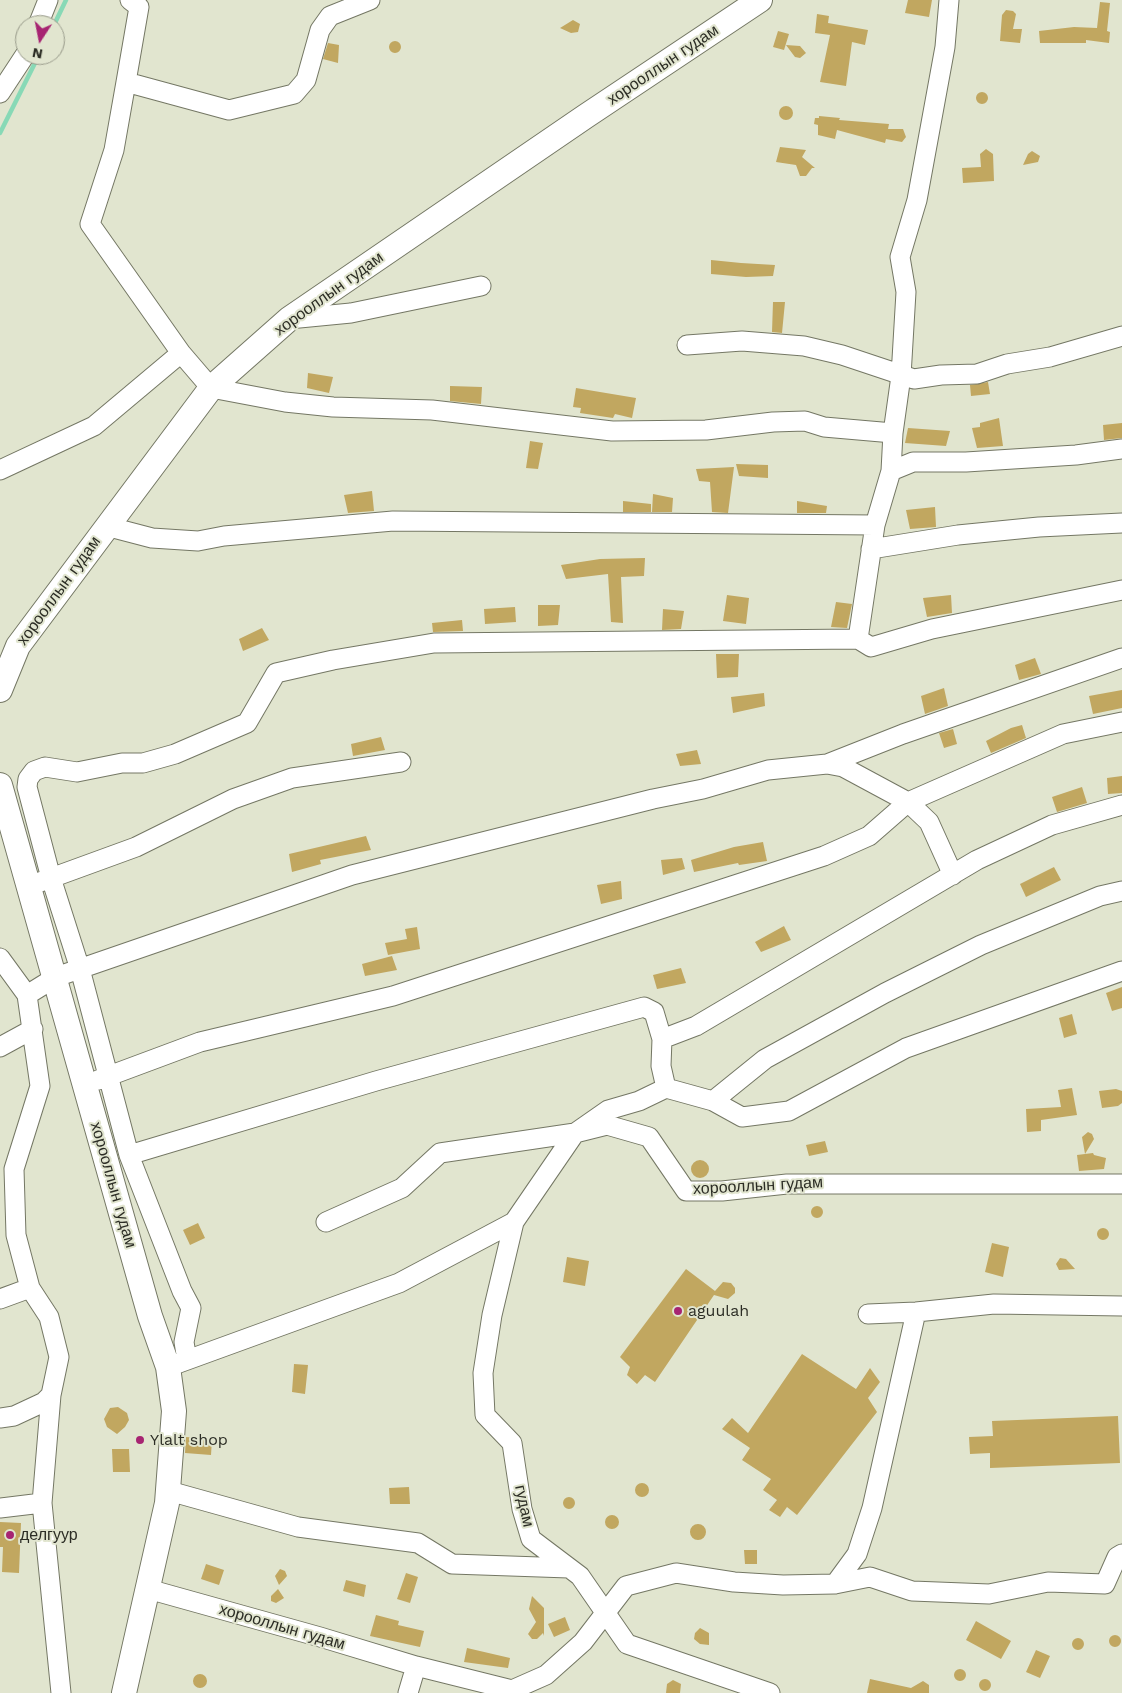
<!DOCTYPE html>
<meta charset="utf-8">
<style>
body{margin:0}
#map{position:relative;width:1122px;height:1693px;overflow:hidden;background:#e1e5cf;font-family:"Work Sans",sans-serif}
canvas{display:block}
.north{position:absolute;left:15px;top:15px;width:50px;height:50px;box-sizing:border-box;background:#e1e5cf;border:1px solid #999b8b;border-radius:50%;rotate:191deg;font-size:14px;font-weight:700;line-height:20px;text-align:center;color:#2c2d25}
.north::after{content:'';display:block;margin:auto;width:18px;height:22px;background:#a72472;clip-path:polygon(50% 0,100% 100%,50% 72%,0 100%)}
</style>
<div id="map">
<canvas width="1122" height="1693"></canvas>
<div class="north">N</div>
</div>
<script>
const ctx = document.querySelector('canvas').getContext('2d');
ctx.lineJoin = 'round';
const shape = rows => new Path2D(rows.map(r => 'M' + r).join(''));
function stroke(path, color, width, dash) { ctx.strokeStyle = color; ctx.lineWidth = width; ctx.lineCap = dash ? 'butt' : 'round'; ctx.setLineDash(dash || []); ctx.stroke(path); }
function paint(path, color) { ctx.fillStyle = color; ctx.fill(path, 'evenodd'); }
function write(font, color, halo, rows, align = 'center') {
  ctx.font = font + ' "Work Sans",sans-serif'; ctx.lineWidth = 4; ctx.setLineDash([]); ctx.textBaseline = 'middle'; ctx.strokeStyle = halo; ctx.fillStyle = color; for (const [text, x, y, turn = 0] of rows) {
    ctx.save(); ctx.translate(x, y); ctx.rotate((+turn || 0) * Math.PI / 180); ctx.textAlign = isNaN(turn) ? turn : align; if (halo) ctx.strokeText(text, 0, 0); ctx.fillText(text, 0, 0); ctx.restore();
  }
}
const stream = shape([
 [54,25,66,0],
 [0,133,39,55]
]);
const building = shape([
 [908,0,932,0,929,17,905,13],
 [1100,2,1110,3,1107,31,1110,32,1109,43,1086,40,1086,43,1040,43,1039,31,1074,27,1097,28],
 [1006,10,1013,11,1016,14,1013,29,1022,29,1020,43,1000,41,1002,15],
 [817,14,829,16,828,23,868,30,865,45,852,42,846,86,820,82,830,35,815,33],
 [573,20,580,24,578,32,571,33,560,28],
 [778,31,789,34,784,50,773,47],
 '389 47a6 6 0 1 1 12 0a6 6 0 1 1-12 0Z',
 [328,43,339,45,338,63,323,59],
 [786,45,800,46,806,53,800,58,795,57],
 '976 98a6 6 0 1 1 12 0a6 6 0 1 1-12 0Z',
 '779 113a7 7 0 1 1 14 0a7 7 0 1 1-14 0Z',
 [819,116,840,118,839,120,889,124,888,129,903,129,906,137,902,142,886,139,885,143,837,130,835,139,818,135,818,125,814,124,815,118,819,118],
 [780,147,806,150,802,157,815,168,812,168,806,176,800,176,796,165,776,162],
 [986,149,993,154,994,181,963,183,962,168,981,167,980,154],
 [1032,151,1040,156,1038,162,1023,165,1028,154],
 [711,260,741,263,775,265,773,276,746,277,711,274],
 [773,302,785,302,782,333,772,332],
 [308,373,333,377,329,393,307,388],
 [988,382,990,394,971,396,970,385],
 [450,386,482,387,481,404,450,401],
 [576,388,636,398,632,418,615,414,613,418,580,413,581,408,573,407],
 [999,418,1003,446,977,448,972,428,980,427,980,423],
 [1122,423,1122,438,1104,440,1103,425],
 [908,428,950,431,946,446,905,443],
 [530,441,543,443,538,469,526,468],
 [736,464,768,465,768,478,739,476],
 [734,467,728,513,712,512,710,482,699,481,696,469],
 [372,491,374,511,348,513,344,495],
 [653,494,673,498,672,512,652,512],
 [623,501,651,504,651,512,623,512],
 [797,501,827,506,826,513,797,513],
 [935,507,936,527,910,529,906,510],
 [645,558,644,576,621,577,623,623,611,622,608,574,566,579,561,565,600,559],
 [727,595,749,598,746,624,723,621],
 [951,595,952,613,927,617,923,598],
 [836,602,852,604,847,628,831,627],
 [538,605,560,605,558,625,538,626],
 [515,607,516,622,485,624,484,609],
 [663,609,684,611,681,629,662,630],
 [462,620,463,631,433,632,432,623],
 [262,628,269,640,243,651,239,639],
 [716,654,739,654,738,677,717,678],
 [1035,658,1041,674,1019,680,1015,665],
 [944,688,948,706,925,714,921,696],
 [1122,690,1122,708,1093,714,1089,696],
 [764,693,765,706,733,713,731,697],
 [1022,725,1026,738,991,753,986,741,1011,728],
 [953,729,957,744,944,748,939,733],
 [381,737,385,750,353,756,351,744],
 [697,750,701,764,680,766,676,754],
 [1122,776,1122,793,1108,794,1107,778],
 [1082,787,1087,803,1057,812,1052,797],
 [366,836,371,850,320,860,321,864,292,872,289,854],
 [763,842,767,861,739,865,738,863,694,872,691,860,734,847],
 [682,858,685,869,663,875,661,860],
 [1054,867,1061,880,1026,897,1020,884],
 [621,881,622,899,601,904,597,885],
 [784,926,791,940,761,952,755,942],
 [417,927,420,949,388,955,385,943,407,939,405,929],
 [392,956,397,970,365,976,362,964],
 [681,968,686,983,657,989,653,975],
 [1122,987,1122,1008,1112,1011,1106,993],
 [1072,1014,1077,1034,1064,1038,1059,1018],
 [1072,1088,1077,1115,1041,1120,1041,1131,1027,1132,1026,1109,1061,1107,1058,1090],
 [1116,1089,1122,1091,1122,1103,1118,1106,1102,1108,1099,1091],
 [1088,1132,1092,1134,1094,1139,1085,1154,1082,1137],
 [825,1141,828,1152,809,1156,806,1145],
 [1093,1153,1094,1155,1106,1158,1104,1169,1079,1171,1077,1155],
 '691 1169a9 9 0 1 1 18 0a9 9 0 1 1-18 0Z',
 '811 1212a6 6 0 1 1 12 0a6 6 0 1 1-12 0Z',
 [198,1223,205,1238,190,1245,183,1230],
 '1097 1234a6 6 0 1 1 12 0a6 6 0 1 1-12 0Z',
 [992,1243,1009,1247,1003,1277,985,1272],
 [567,1257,589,1261,585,1286,563,1282],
 [1060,1258,1066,1259,1075,1269,1059,1270,1056,1264],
 [686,1269,715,1291,723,1282,731,1283,735,1288,735,1293,728,1299,714,1295,655,1382,645,1375,637,1384,627,1375,630,1367,620,1357],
 [802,1354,856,1389,870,1368,880,1382,868,1398,877,1412,797,1515,787,1507,780,1517,769,1510,777,1500,763,1490,771,1479,742,1460,750,1448,722,1429,732,1418,748,1433],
 [294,1364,308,1365,305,1394,292,1392],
 [118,1407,127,1413,129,1420,125,1427,117,1434,107,1427,104,1419,110,1408],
 [1118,1416,1120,1463,990,1468,990,1453,970,1454,969,1437,993,1436,992,1421],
 [186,1437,212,1439,211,1455,185,1453],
 [112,1449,129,1449,130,1472,113,1472],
 '635 1490a7 7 0 1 1 14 0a7 7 0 1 1-14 0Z',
 [409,1487,410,1504,390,1504,389,1488],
 '563 1503a6 6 0 1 1 12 0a6 6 0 1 1-12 0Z',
 '605 1522a7 7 0 1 1 14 0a7 7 0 1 1-14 0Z',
 [0,1522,21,1523,19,1573,2,1572,3,1547,0,1547],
 '690 1532a8 8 0 1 1 16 0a8 8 0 1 1-16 0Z',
 [744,1550,757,1550,757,1564,745,1564],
 [206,1564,224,1570,219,1585,201,1579],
 [280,1569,285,1571,287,1576,279,1585,275,1576],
 [406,1573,418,1577,410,1603,397,1599],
 [346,1580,366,1585,364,1597,343,1591],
 [278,1589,284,1598,276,1603,271,1601,271,1596],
 [532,1596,544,1608,544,1636,543,1633,537,1639,532,1639,528,1634,536,1622,529,1609],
 [376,1615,399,1621,398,1625,424,1631,420,1647,370,1636],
 [565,1617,570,1630,554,1637,548,1624],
 [976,1621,1011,1641,1001,1659,966,1640],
 [700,1628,709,1633,709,1645,700,1644,694,1639,695,1633],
 '1109 1641a6 6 0 1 1 12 0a6 6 0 1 1-12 0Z',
 '1072 1644a6 6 0 1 1 12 0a6 6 0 1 1-12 0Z',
 [467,1648,510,1658,508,1668,464,1662],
 [1036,1650,1050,1656,1040,1678,1026,1672],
 '954 1675a6 6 0 1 1 12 0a6 6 0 1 1-12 0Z',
 '193 1681a7 7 0 1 1 14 0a7 7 0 1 1-14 0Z',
 '979 1685a6 6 0 1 1 12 0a6 6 0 1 1-12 0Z',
 [870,1679,911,1688,923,1681,929,1685,929,1693,867,1693],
 [673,1680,681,1684,680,1693,666,1693,667,1684]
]);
const minor = shape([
 [130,0,139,7,126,82,114,150,90,224,181,353,211,388,285,402,333,407,432,410,612,431,706,430,773,422,805,421,824,427,893,433],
 [949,0,945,47,917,200,900,257,906,292,901,376,893,433,891,471,875,525,858,639,871,647,932,629,1122,590],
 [38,25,48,0],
 [126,82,229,110,294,94,306,80,320,30,330,16,370,0],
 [0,93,25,55],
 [289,319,351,313,481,286],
 [687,345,742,341,804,346,842,355,914,379,941,375,977,374,1007,364,1050,357,1122,336],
 [0,470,94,426,181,353],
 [891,471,913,462,966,462,1076,455,1122,449],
 [106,526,152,538,198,541,224,536,393,521,875,525],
 [871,549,958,535,1039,527,1122,523],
 [827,764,843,767,908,802,929,822,953,875],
 [40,882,136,847,233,799,292,778,401,762],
 [0,958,27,995],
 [662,1039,654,1012,644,1007,376,1081,129,1155,80,969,51,878,27,787,28,779,34,771,45,767,77,772,122,763,143,763,175,754,247,723,276,673,333,660,434,643,858,639],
 [0,1047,33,1029],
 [98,1080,200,1042,393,996,824,856,869,836,908,802,1063,734,1122,722],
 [666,1088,661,1066,662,1039,696,1026,977,860,1052,825,1122,805],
 [713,1101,765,1059,885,993,981,945,1100,896,1122,891],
 [129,1155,182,1291,191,1308,184,1342,187,1360],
 [326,1222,402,1188,440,1153,575,1133,607,1125,649,1137,686,1191,722,1191,787,1184,1122,1184],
 [514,1222,492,1315,483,1373,485,1415,512,1443,522,1509,531,1539,580,1576,627,1644,770,1693],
 [0,1299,30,1288],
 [868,1314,916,1312,994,1304,1122,1306],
 [168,1367,399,1283,514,1222,575,1133,608,1110,639,1101,666,1088,713,1101,742,1117,789,1111,906,1048,1122,971],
 [0,1418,14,1416,44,1402,51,1395,59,1357,49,1317,30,1288,16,1235,14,1169,40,1086,27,995,56,977,352,875,653,799,703,789,768,770,827,764,903,734,1122,658],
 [169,1491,298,1527,418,1543,452,1564,569,1568],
 [42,1503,61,1693],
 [0,1508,42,1503,51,1395],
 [835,1584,857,1554,872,1508,916,1312],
 [148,1589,320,1637,416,1666],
 [408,1693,416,1666,512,1690,546,1675,583,1642,626,1586,676,1573,734,1582,783,1585,835,1584,870,1577,912,1591,989,1594,1048,1582,1105,1584,1117,1557,1122,1554]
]);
const major = shape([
 [0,690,18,646,211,388,289,319,586,116,760,0],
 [0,785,150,1316,168,1367,174,1411,167,1503,124,1693]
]);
const markers = [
 [678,1311,5,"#a72472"],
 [140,1440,5,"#a72472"],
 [10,1535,5,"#a72472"]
];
const streetNames = [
 ["хорооллын гудам",663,65,-34],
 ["хорооллын гудам",329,294,-36],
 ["хорооллын гудам",59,591,-54],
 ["хорооллын гудам",113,1185,74],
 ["хорооллын гудам",758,1186,-3],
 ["гудам",524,1506,78],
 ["хорооллын гудам",282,1627,16]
];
const poiNames = [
 ["aguulah",688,1311],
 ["Ylalt shop",150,1440],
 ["делгуур",20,1535]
];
stroke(stream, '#88d9b6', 4.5);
paint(building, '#c1a760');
stroke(minor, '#747764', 21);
stroke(major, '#747764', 26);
stroke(minor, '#fff', 19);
stroke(major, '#fff', 24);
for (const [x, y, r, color] of markers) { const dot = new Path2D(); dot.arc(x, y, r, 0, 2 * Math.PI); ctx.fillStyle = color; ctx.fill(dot); stroke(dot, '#e1e5cf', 2); }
write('16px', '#2c2d25', '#e1e5cf', streetNames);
write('16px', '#2c2d25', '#e1e5cf', poiNames, 'left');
</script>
